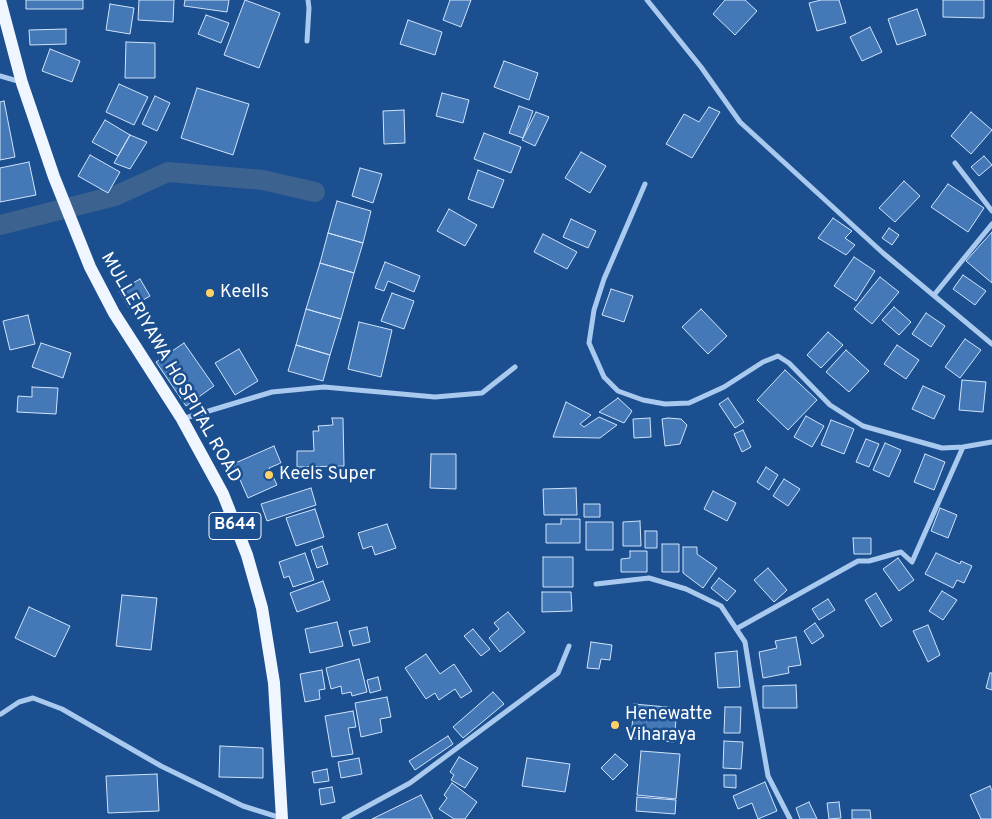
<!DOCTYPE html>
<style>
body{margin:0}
canvas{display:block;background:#1b4f8f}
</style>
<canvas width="992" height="819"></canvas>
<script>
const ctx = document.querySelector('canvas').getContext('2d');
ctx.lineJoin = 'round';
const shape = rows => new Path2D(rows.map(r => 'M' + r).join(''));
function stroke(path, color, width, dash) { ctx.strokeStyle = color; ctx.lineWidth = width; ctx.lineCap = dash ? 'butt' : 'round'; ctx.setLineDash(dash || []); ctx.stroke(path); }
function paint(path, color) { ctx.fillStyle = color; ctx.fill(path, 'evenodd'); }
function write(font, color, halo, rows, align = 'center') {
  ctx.font = font + ' Overpass,sans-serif'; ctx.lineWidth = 5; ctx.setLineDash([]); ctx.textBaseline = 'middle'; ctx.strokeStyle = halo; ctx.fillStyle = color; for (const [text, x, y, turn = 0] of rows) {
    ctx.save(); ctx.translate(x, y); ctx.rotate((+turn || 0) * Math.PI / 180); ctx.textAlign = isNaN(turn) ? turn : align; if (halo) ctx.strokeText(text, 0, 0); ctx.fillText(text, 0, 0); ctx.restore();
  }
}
const canal = shape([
 [0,225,115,196,168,172,263,180,315,192]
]);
const building = shape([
 [26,0,83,0,83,9,26,9,26,0],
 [139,0,174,0,173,22,138,20,139,0],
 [185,0,229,0,227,12,184,6,185,0],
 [245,0,280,13,259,68,224,55,245,0],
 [450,0,471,0,461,27,443,20,450,0],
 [725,0,745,0,757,11,735,35,713,14,725,0],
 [821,0,839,0,846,23,817,31,809,3,821,0],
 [943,0,984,0,984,18,943,17,943,0],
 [110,4,134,8,130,34,106,30,110,4],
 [917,9,926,35,897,45,888,19,917,9],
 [206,15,229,23,221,43,198,34,206,15],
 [408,20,442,32,435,55,400,44,408,20],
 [870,27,882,52,862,61,850,37,870,27],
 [66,29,66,44,30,45,29,30,66,29],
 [126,42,155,43,155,78,125,78,126,42],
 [50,49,80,61,72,82,42,71,50,49],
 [504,61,538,73,529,100,494,87,504,61],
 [119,84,148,97,134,125,106,112,119,84],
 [197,88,249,104,233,155,181,138,197,88],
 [442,93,469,100,463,123,436,116,442,93],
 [155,96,170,103,157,131,142,124,155,96],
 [4,101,15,157,0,160,0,102,4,101],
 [519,106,533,111,523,138,509,133,519,106],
 [709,107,720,112,692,158,666,144,684,114,699,122,709,107],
 [404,110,405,143,384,144,383,111,404,110],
 [536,112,549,117,535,146,522,140,536,112],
 [971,112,992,130,971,154,951,136,971,112],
 [105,120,130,135,118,156,92,142,105,120],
 [484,133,521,147,511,173,474,159,484,133],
 [130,135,147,142,130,169,114,163,130,135],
 [581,152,606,166,590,193,565,178,581,152],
 [90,155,120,172,108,193,78,176,90,155],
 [984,156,992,165,979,176,971,167,984,156],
 [29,162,36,195,0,202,0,168,29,162],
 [360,168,382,174,373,203,352,196,360,168],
 [478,170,504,180,493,208,468,199,478,170],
 [904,181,920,196,895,222,879,208,904,181],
 [948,184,984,208,968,232,931,207,948,184],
 [337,201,371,211,363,243,328,233,337,201],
 [449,209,477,225,465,246,437,231,449,209],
 [833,218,852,231,845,238,855,245,846,255,818,238,833,218],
 [571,219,596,231,588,248,563,237,571,219],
 [889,228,899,235,892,245,882,238,889,228],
 [992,232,992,283,966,261,992,232],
 [328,233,363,243,354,273,320,263,328,233],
 [543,234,577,252,567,269,534,252,543,234],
 [854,257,875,271,856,301,834,286,854,257],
 [385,262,420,276,414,292,388,281,384,291,375,288,385,262],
 [320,263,354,273,341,319,306,309,320,263],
 [963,275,986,291,975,305,953,289,963,275],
 [880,277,899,292,872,324,854,309,880,277],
 [140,279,150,296,129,308,119,291,140,279],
 [611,289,633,296,624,322,602,315,611,289],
 [392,293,414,301,404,329,381,321,392,293],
 [894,307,911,322,899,335,882,320,894,307],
 [306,309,341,319,330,355,296,345,306,309],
 [701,309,727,336,708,354,682,327,701,309],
 [926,313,945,326,931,347,912,334,926,313],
 [28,315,35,344,10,350,3,321,28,315],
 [359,322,392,330,381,377,348,369,359,322],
 [828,332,843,345,821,368,807,355,828,332],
 [965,339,981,350,960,378,945,367,965,339],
 [41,343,71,353,63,378,32,367,41,343],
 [184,343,214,386,186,406,156,362,184,343],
 [296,345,330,355,323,381,288,371,296,345],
 [897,345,919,360,906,379,884,364,897,345],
 [239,349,258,381,235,395,215,363,239,349],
 [846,350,869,371,849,392,826,372,846,350],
 [785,370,817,400,788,430,757,400,785,370],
 [962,380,986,382,983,412,959,410,962,380],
 [923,386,945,396,934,419,912,409,923,386],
 [32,387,58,388,56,414,17,412,18,396,32,397,32,387],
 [618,398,632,411,624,423,599,412,618,398],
 [728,398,744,422,735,428,719,404,728,398],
 [566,402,591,415,580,424,584,427,599,417,617,425,600,438,553,437,566,402],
 [806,416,824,426,812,447,794,437,806,416],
 [332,418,343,418,344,466,297,467,297,451,314,451,313,431,319,431,318,426,333,425,332,418],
 [650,418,651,437,634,438,633,419,650,418],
 [668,418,681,419,687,425,680,444,665,446,662,419,668,418],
 [831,420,854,429,844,454,821,445,831,420],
 [743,430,751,447,742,452,734,434,743,430],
 [866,439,879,444,869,467,856,462,866,439],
 [885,443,901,450,889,477,873,470,885,443],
 [274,446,281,463,269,468,277,485,248,498,233,464,274,446],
 [431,454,456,454,456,489,430,488,431,454],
 [925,454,945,462,934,490,914,482,925,454],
 [766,467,778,475,769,490,757,482,766,467],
 [784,479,800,489,788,506,773,496,784,479],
 [311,488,316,505,267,521,261,504,311,488],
 [576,488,577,515,544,515,543,489,576,488],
 [713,491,736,503,727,521,704,509,713,491],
 [584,504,600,504,600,517,584,517,584,504],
 [940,508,957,515,948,538,931,531,940,508],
 [315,509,324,537,296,546,286,518,315,509],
 [561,519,580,519,580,543,546,543,546,524,561,524,561,519],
 [640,521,641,546,623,546,623,522,640,521],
 [586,522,613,522,613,550,586,550,586,522],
 [387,524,396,548,375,555,372,546,363,549,358,533,387,524],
 [645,531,657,531,657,548,645,548,645,531],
 [853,538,871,538,871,554,854,554,853,538],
 [662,544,679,544,679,572,662,572,662,544],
 [322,546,328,564,317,568,311,550,322,546],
 [683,547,697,547,697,554,717,568,703,588,683,573,683,547],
 [630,551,647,551,647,572,621,572,621,559,630,558,630,551],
 [305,553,314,580,293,587,289,576,284,578,279,562,305,553],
 [936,553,960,564,961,561,972,566,964,583,957,580,953,588,925,574,936,553],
 [543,557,573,557,573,587,543,587,543,557],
 [898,558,914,580,899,591,883,569,898,558],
 [768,568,787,590,774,602,754,580,768,568],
 [719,578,736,591,727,601,711,588,719,578],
 [323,581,330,600,297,612,290,593,323,581],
 [942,591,957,600,943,620,929,611,942,591],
 [542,592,571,592,572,611,542,612,542,592],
 [876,593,892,620,881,627,865,600,876,593],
 [122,595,157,598,151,650,116,646,122,595],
 [828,599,835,610,819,620,812,609,828,599],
 [29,607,70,626,55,657,15,638,29,607],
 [508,612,525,632,500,652,489,638,499,629,494,623,508,612],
 [337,622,343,646,310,653,305,629,337,622],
 [815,623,824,636,812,644,804,631,815,623],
 [928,625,940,655,928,662,913,631,928,625],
 [367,627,370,642,353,646,349,631,367,627],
 [473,629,490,649,481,656,464,636,473,629],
 [796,637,801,665,788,667,789,673,763,678,759,652,777,648,775,641,796,637],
 [591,642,612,645,610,660,601,659,599,669,587,668,591,642],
 [737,651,740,687,718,688,715,653,737,651],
 [426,654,440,674,454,664,472,691,461,698,455,689,439,700,435,693,426,699,405,668,426,654],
 [359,659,367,692,352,696,351,692,342,694,341,686,331,689,326,668,359,659],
 [322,670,325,689,319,690,320,699,305,702,300,674,322,670],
 [990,673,992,673,992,690,986,688,990,673],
 [378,677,381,690,370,693,367,680,378,677],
 [796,685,797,708,763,708,763,686,796,685],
 [493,692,504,704,463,738,453,727,493,692],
 [387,697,391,717,380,719,382,732,361,737,355,703,387,697],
 [634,704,677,708,674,742,631,738,634,704],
 [725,707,741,707,740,733,724,733,725,707],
 [353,711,356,727,348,728,353,754,332,757,325,716,353,711],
 [448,736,453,744,415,770,409,761,448,736],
 [724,741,743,742,741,769,723,768,724,741],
 [220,746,263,748,263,778,219,777,220,746],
 [641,751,680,754,676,799,637,795,641,751],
 [615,754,628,765,613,780,601,768,615,754],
 [459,757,478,768,465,788,451,780,454,775,450,772,459,757],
 [359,758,362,774,341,778,338,762,359,758],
 [527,758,570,764,565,792,522,786,527,758],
 [327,769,329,781,314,783,312,772,327,769],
 [157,774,159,811,108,813,106,776,157,774],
 [724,775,736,775,736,788,724,787,724,775],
 [765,782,777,811,758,819,752,803,738,809,733,796,765,782],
 [452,783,477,802,465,819,454,819,439,809,447,798,444,795,452,783],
 [990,786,992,791,992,819,981,819,970,795,990,786],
 [332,787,335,802,321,805,319,789,332,787],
 [421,795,433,819,372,819,421,795],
 [637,797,676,800,675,814,636,811,637,797],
 [809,802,817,819,800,819,796,808,809,802],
 [839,802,841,818,829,819,827,803,839,802],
 [852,810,870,810,871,819,852,819,852,810]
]);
const minor = shape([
 [647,0,701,67,740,122,883,253,992,344],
 [307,41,309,8,308,0],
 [0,76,21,82],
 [955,163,992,211],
 [645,184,604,279,594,310,589,343,604,377,618,391,643,400,665,404,689,403,724,387,763,362,778,356,789,363,830,405,863,426,942,448,963,447,992,442],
 [934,295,992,224],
 [182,419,272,392,324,387,435,397,482,393,515,367],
 [596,584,649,578,686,589,721,606,745,642,751,679,768,776,790,819],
 [736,629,858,561,869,561,901,552,912,562,963,447],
 [1,714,19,702,33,698,62,709,161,766,243,806,281,818],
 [344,819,410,783,558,673,569,646]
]);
const primary = shape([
 [0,0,22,83,54,177,90,267,114,313,182,419,223,494,247,555,262,608,274,683,282,819]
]);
const markers = [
 [210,293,5,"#ffd166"],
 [269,475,5,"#ffd166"],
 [615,725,5,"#ffd166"]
];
const shields = [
 [235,526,52]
];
const shieldNames = [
 ["B644",235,526]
];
const poiNames = [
 ["Keells",220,293],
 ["Keels Super",279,475],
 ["Henewatte",625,715],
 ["Viharaya",625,736]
];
const streetNames = [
 ["MULLERIYAWA HOSPITAL ROAD",170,368,60]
];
stroke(canal, '#3c6290', 20);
paint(building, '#4478b7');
stroke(building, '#cfe3fa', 1);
stroke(minor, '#a9c9ee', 5);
stroke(primary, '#f0f6ff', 12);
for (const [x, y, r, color] of markers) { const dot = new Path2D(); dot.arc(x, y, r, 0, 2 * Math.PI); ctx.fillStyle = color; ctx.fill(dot); stroke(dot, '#1b4f8f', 2); }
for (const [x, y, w] of shields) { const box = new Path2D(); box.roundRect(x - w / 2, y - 13.5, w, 27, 4); ctx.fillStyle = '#1b4f8f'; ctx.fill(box); stroke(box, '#fff', 1); }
write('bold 16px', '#fff', null, shieldNames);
write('18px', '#fff', '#1b4f8f', poiNames, 'left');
write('18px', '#fff', '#1b4f8f', streetNames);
</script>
